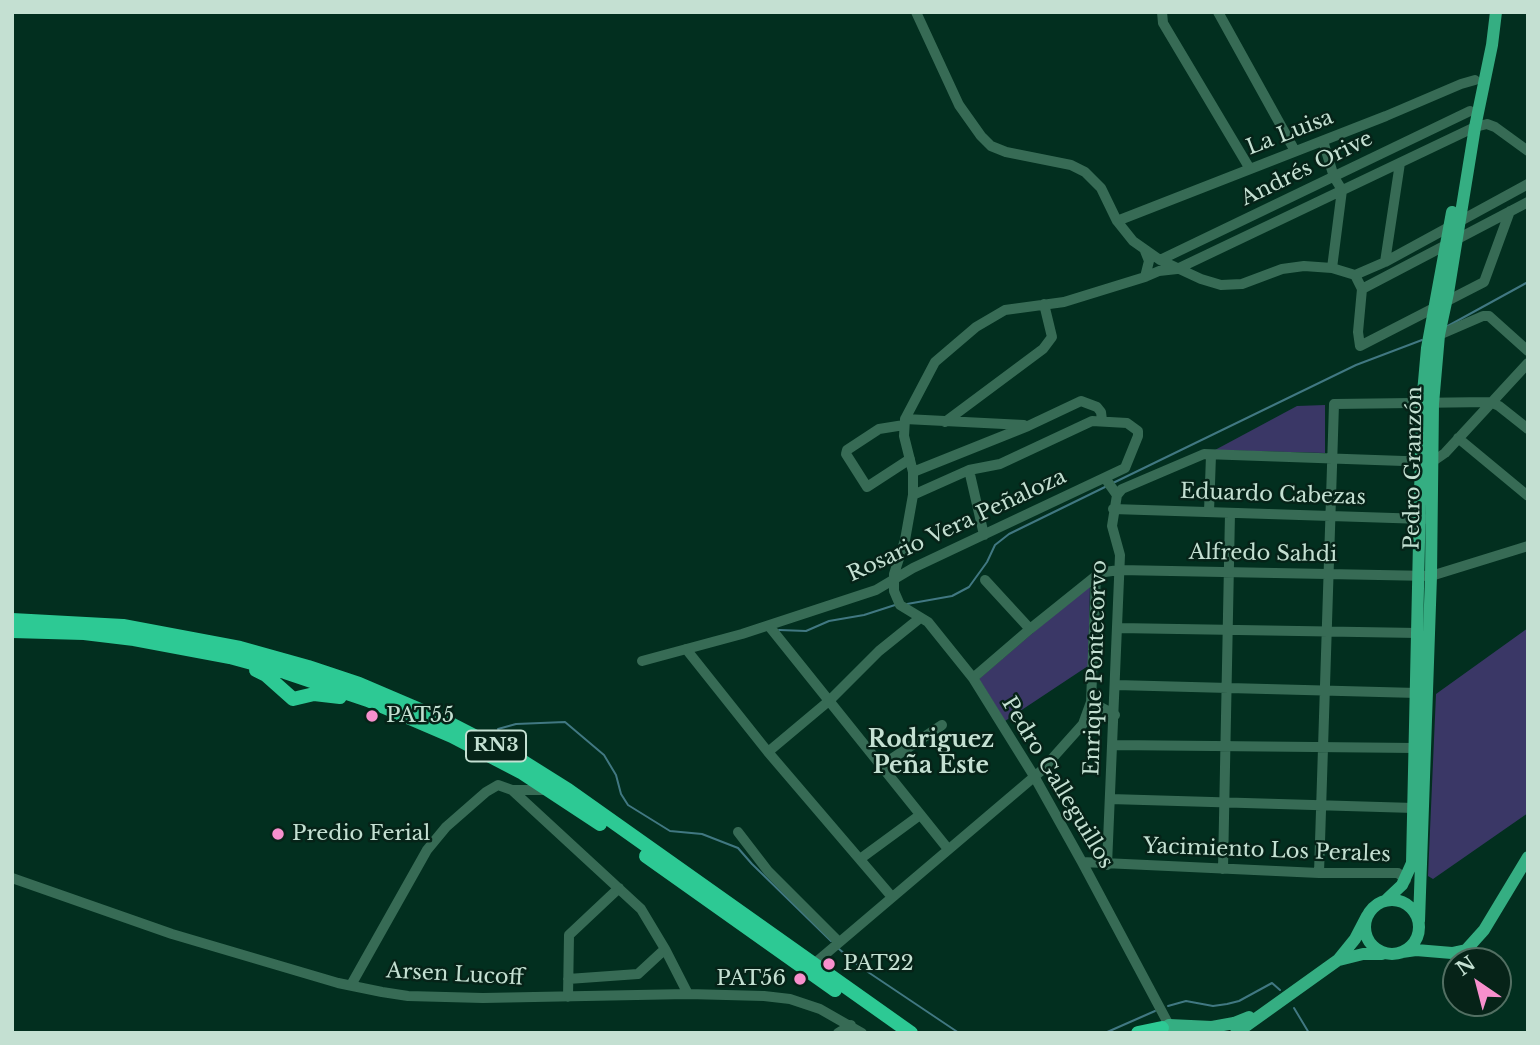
<!DOCTYPE html>
<meta charset="utf-8">
<style>
body{margin:0}
#map{position:relative;width:1540px;height:1045px;overflow:hidden;background:#022f1f;font-family:"Libre Baskerville",serif}
canvas{display:block}
.frame{position:absolute;inset:0;border:14px solid #c4e0d2;pointer-events:none}
.north{position:absolute;left:1442px;top:947px;width:70px;height:70px;box-sizing:border-box;background:#062318;border:2px solid #526f62;border-radius:50%;rotate:325deg;font-size:19px;font-weight:700;line-height:28px;text-align:center;color:#c4e0d2}
.north::after{content:'';display:block;margin:auto;width:24px;height:32px;background:#f790cd;clip-path:polygon(50% 0,100% 100%,50% 72%,0 100%)}
</style>
<div id="map">
<canvas width="1540" height="1045"></canvas>
<div class="frame"></div>
<div class="north">N</div>
</div>
<script>
const ctx = document.querySelector('canvas').getContext('2d');
ctx.lineJoin = 'round';
function paint(path, color) { ctx.fillStyle = color; ctx.fill(path, 'evenodd'); }
const shape = rows => new Path2D(rows.map(r => 'M' + r).join(''));
function stroke(path, color, width, dash) { ctx.strokeStyle = color; ctx.lineWidth = width; ctx.lineCap = dash ? 'butt' : 'round'; ctx.setLineDash(dash || []); ctx.stroke(path); }
function write(font, color, halo, rows, align = 'center') {
  ctx.font = font + ' "Libre Baskerville",serif'; ctx.lineWidth = 5; ctx.setLineDash([]); ctx.textBaseline = 'middle'; ctx.strokeStyle = halo; ctx.fillStyle = color; for (const [text, x, y, turn = 0] of rows) {
    ctx.save(); ctx.translate(x, y); ctx.rotate((+turn || 0) * Math.PI / 180); ctx.textAlign = isNaN(turn) ? turn : align; if (halo) ctx.strokeText(text, 0, 0); ctx.fillText(text, 0, 0); ctx.restore();
  }
}
const green = shape([
 [1325,405,1325,453,1215,450,1297,406],
 [1090,584,1088,666,1005,721,979,679],
 [1528,628,1528,813,1433,879,1428,876,1436,694]
]);
const stream = shape([
 [1446,327,1528,282],
 [1113,483,1356,365,1422,340],
 [907,604,952,596,969,587,987,562,995,545,1009,534,1105,487],
 [779,630,806,631,829,621,864,615,895,605],
 [498,729,516,724,565,722,604,755,616,775,621,794,628,805,670,831,702,834,738,848,752,864,831,941],
 [839,949,859,966,959,1033],
 [1168,1006,1186,1001,1213,1006,1227,1004,1239,1001,1272,983,1280,990],
 [1294,1008,1309,1033],
 [1105,1033,1155,1011]
]);
const minor = shape([
 [916,12,959,105,981,136,991,146,1006,152,1071,165,1085,172,1101,188,1117,221,1133,241,1160,260,1201,279,1221,285,1242,284,1282,269,1304,266,1332,268,1355,275],
 [1162,12,1163,23,1250,169],
 [1218,12,1295,151],
 [1323,141,1334,177,1342,190,1332,268],
 [1117,221,1386,116,1461,84,1475,80],
 [1145,251,1149,261,1145,277,1064,302,1005,310,976,327,935,362,905,419,904,436,913,472,913,495,905,540,894,574,894,591,900,605,928,622,973,678,1034,776,1082,862,1169,1025],
 [1160,260,1470,111],
 [1385,262,1400,163],
 [1355,275,1385,262,1528,184],
 [1355,275,1362,289,1358,332,1360,346,1434,308],
 [1145,277,1159,271,1177,269,1475,127,1487,124,1495,127,1528,151],
 [1362,289,1528,202],
 [1447,301,1484,282,1510,211],
 [1439,335,1483,316,1489,316,1528,351],
 [905,419,1024,425],
 [945,422,1043,349,1052,337,1044,304],
 [904,425,879,429,847,450,846,454,867,487,910,459],
 [1458,438,1528,496],
 [969,470,984,535],
 [913,472,1028,426,1081,401,1097,407,1101,412,1102,420],
 [1105,478,1117,495,1112,526,1120,555,1107,865],
 [1117,495,1122,489,1204,454,1432,462,1445,453,1528,363],
 [1113,509,1424,519],
 [1209,512,1211,455],
 [985,580,1030,629],
 [769,626,948,849],
 [1118,628,1418,633],
 [686,649,768,752,892,897],
 [642,661,742,634,876,590,913,568,1125,468,1138,436,1138,431,1127,423,1092,421,1000,464,969,470,913,495],
 [973,678,1030,629,1096,576,1105,572,1119,570,1431,576,1528,546],
 [1116,685,1417,693],
 [1091,702,1115,715],
 [1113,745,1415,748],
 [768,752,830,700,879,651,920,618],
 [881,766,942,725],
 [512,790,547,790],
 [1110,799,1414,808],
 [738,832,768,871,839,942],
 [860,859,920,815],
 [1082,862,1319,873,1398,873,1406,880],
 [1223,869,1230,513],
 [1319,873,1334,404,1490,402,1499,406,1528,429],
 [12,878,172,934,338,983,382,992,408,996,483,998,688,994,764,996,790,999,820,1009,862,1033],
 [815,963,1041,771,1083,724,1091,702,1096,576],
 [568,979,638,974,665,949],
 [351,985,427,850,446,827,486,792,498,785,512,790,641,909,665,949,688,994],
 [568,997,569,935,619,888],
 [838,1033,851,1025]
]);
const major = shape([
 '1365 927a27 27 0 1 1 54 0a27 27 0 1 1-54 0Z',
 [1385,901,1402,885,1412,863,1422,404,1427,348,1452,212],
 [1419,921,1431,576,1433,404,1439,335,1448,293,1475,127,1492,45,1496,12],
 [1402,952,1416,950,1452,953,1466,950,1484,930,1528,857],
 [1339,960,1363,954,1382,954],
 [1157,1033,1169,1025,1212,1027,1234,1023,1249,1017],
 [1236,1033,1338,960,1355,939,1367,916]
]);
const highway = shape([
 [12,620,123,626,240,648,308,667,359,684,441,719,517,758,568,790,911,1033],
 [12,631,84,633,134,639,230,657,285,672,368,700,452,736,521,772,600,824],
 [256,670,266,675,293,699,314,694,340,697],
 [646,856,835,990],
 [1138,1033,1162,1028]
]);
const markers = [
 [372,716,7,"#f790cd"],
 [278,834,7,"#f790cd"],
 [829,964,7,"#f790cd"],
 [800,979,7,"#f790cd"]
];
const shields = [
 [496,746,60]
];
const shieldNames = [
 ["RN3",496,746]
];
const streetNames = [
 ["La Luisa",1290,133,-21],
 ["Andrés Orive",1307,169,-26],
 ["Pedro Granzón",1414,468,-89],
 ["Eduardo Cabezas",1273,495,2],
 ["Rosario Vera Peñaloza",957,526,-25],
 ["Alfredo Sahdi",1263,554,1],
 ["Enrique Pontecorvo",1096,668,-88],
 ["Pedro Galleguillos",1057,783,59],
 ["Yacimiento Los Perales",1267,851,2],
 ["Arsen Lucoff",455,975,3]
];
const poiNames = [
 ["PAT55",386,716],
 ["Predio Ferial",292,834],
 ["PAT22",843,964],
 ["PAT56",786,979,"right"]
];
const neighbourhoodNames = [
 ["Rodriguez",931,741],
 ["Peña Este",931,767]
];
paint(green, '#3a3766');
stroke(stream, '#417882', 2);
stroke(minor, '#376b55', 10);
stroke(major, '#35ae82', 12);
stroke(highway, '#2dc994', 14);
for (const [x, y, r, color] of markers) { const dot = new Path2D(); dot.arc(x, y, r, 0, 2 * Math.PI); ctx.fillStyle = color; ctx.fill(dot); stroke(dot, '#062318', 2.5); }
for (const [x, y, w] of shields) { const box = new Path2D(); box.roundRect(x - w / 2, y - 15.5, w, 31, 5); ctx.fillStyle = '#062318'; ctx.fill(box); stroke(box, '#c4e0d2', 2); }
write('bold 19px', '#c4e0d2', null, shieldNames);
write('21px', '#c4e0d2', '#062318', streetNames);
write('21px', '#c4e0d2', '#062318', poiNames, 'left');
write('bold 23px', '#c4e0d2', '#062318', neighbourhoodNames);
</script>
